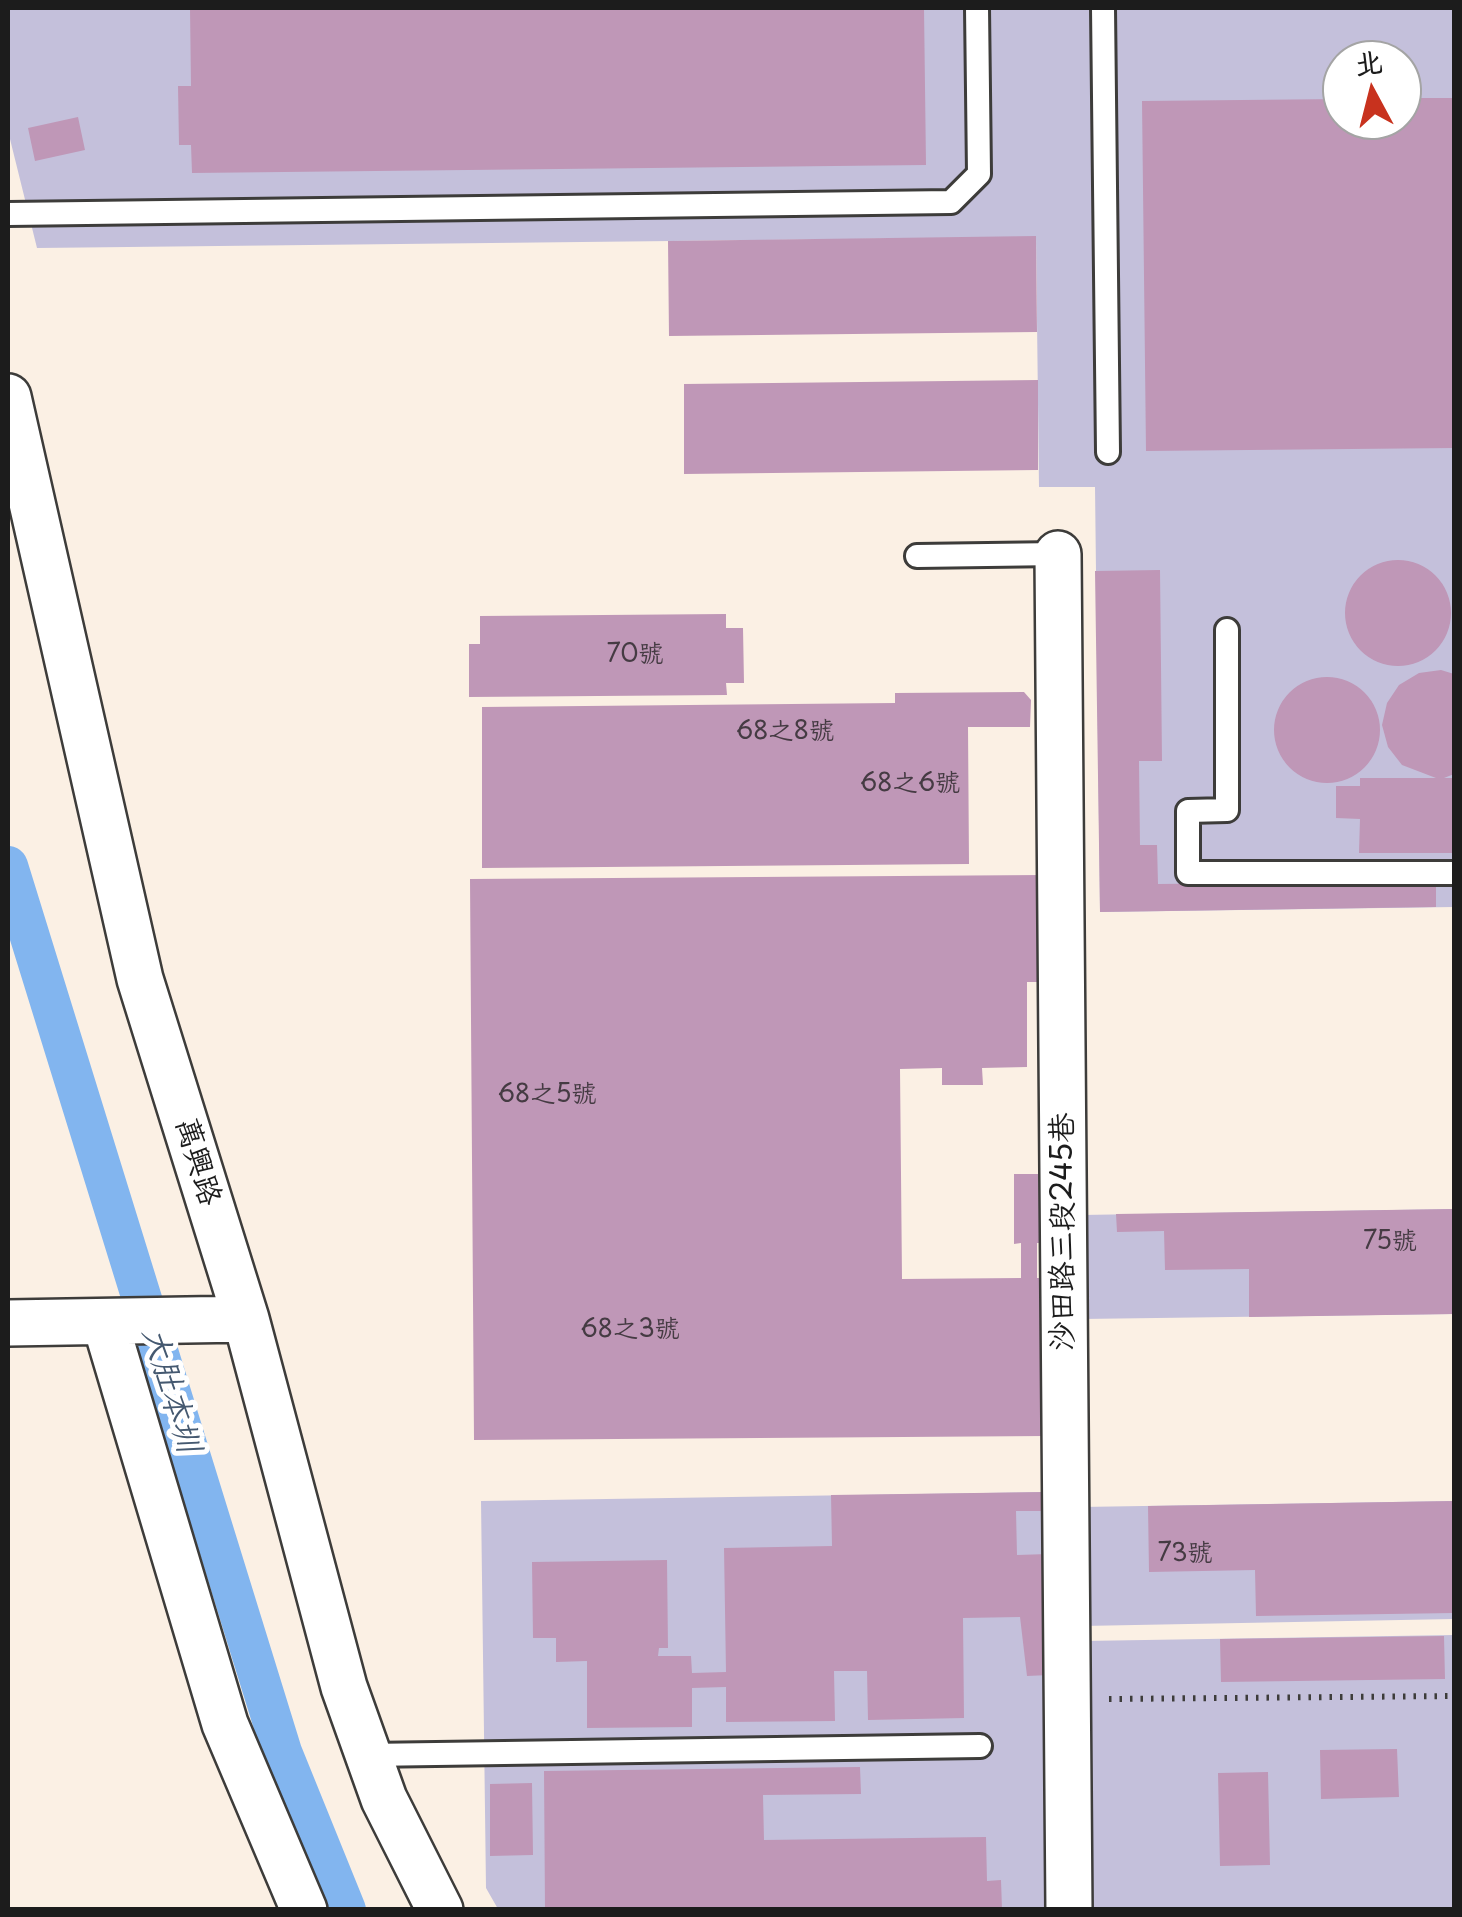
<!DOCTYPE html>
<meta charset="utf-8">
<style>
body{margin:0}
#map{position:relative;width:1462px;height:1917px;overflow:hidden;background:#fbf0e4;font-family:"Playpen Sans","LXGW WenKai TC",sans-serif}
canvas{display:block}
.frame{position:absolute;inset:0;border:10px solid #1c1c1c;pointer-events:none}
.north{position:absolute;left:1322px;top:40px;width:100px;height:100px;box-sizing:border-box;background:#fff;border:2px solid #a4a4a4;border-radius:50%;rotate:353deg;font-size:28px;font-weight:700;line-height:40px;text-align:center;color:#1c1c1c}
.north::after{content:'';display:block;margin:auto;width:35px;height:45px;background:#c8321e;clip-path:polygon(50% 0,100% 100%,50% 72%,0 100%)}
</style>
<div id="map">
<canvas width="1462" height="1917"></canvas>
<div class="frame"></div>
<div class="north">北</div>
</div>
<script>
const ctx = document.querySelector('canvas').getContext('2d');
ctx.lineJoin = 'round';
function paint(path, color) { ctx.fillStyle = color; ctx.fill(path, 'evenodd'); }
const shape = rows => new Path2D(rows.map(r => 'M' + r).join(''));
function stroke(path, color, width, dash) { ctx.strokeStyle = color; ctx.lineWidth = width; ctx.lineCap = dash ? 'butt' : 'round'; ctx.setLineDash(dash || []); ctx.stroke(path); }
function write(font, color, halo, rows, align = 'center') {
  ctx.font = font + ' "Playpen Sans","LXGW WenKai TC",sans-serif'; ctx.lineWidth = 10; ctx.setLineDash([]); ctx.textBaseline = 'middle'; ctx.strokeStyle = halo; ctx.fillStyle = color; for (const [text, x, y, turn = 0] of rows) {
    ctx.save(); ctx.translate(x, y); ctx.rotate((+turn || 0) * Math.PI / 180); ctx.textAlign = isNaN(turn) ? turn : align; if (halo) ctx.strokeText(text, 0, 0); ctx.fillText(text, 0, 0); ctx.restore();
  }
}
const industrial = shape([
 [8,8,1454,8,1454,907,1100,912,1095,487,1039,487,1036,237,37,248,8,131],
 [1342,60,1402,60,1402,120,1342,120],
 [1454,1209,1454,1314,1082,1319,1081,1215],
 [1046,1492,1052,1909,498,1909,486,1888,481,1501],
 [1454,1501,1454,1619,1082,1626,1081,1507],
 [1454,1635,1454,1909,1087,1909,1083,1641]
]);
const canal = shape([
 [8,866,282,1752,346,1910]
]);
const building = shape([
 [190,8,924,8,926,165,192,173,191,145,179,145,178,86,191,86],
 [1402,98,1454,98,1454,448,1146,451,1142,101,1342,99,1342,120,1402,120],
 [78,117,85,150,35,161,28,128],
 [1036,236,1037,332,669,336,668,241],
 [1038,380,1038,470,684,474,684,384],
 '1345 613a53 53 0 1 1 106 0a53 53 0 1 1-106 0Z',
 [1160,570,1162,761,1139,761,1140,845,1157,845,1158,884,1436,881,1436,907,1100,912,1095,571],
 [726,614,726,628,743,628,744,683,726,683,727,695,469,697,469,644,480,644,480,616],
 [1441,670,1454,674,1454,774,1444,778,1454,778,1454,853,1359,853,1360,819,1336,818,1336,786,1360,786,1360,778,1436,778,1402,765,1388,747,1382,725,1387,703,1399,685,1419,673],
 '1274 730a53 53 0 1 1 106 0a53 53 0 1 1-106 0Z',
 [1024,692,1031,700,1030,727,968,727,969,864,482,868,482,707,895,703,895,693],
 [1042,875,1043,982,1027,982,1027,1067,982,1068,983,1085,942,1085,942,1068,900,1069,902,1279,1021,1278,1021,1243,1014,1244,1014,1174,1044,1174,1045,1243,1037,1243,1037,1278,1045,1278,1046,1436,474,1440,470,879],
 [1454,1209,1454,1314,1249,1317,1249,1269,1165,1270,1164,1231,1117,1232,1116,1214],
 [1046,1492,1047,1511,1016,1511,1017,1555,1048,1554,1049,1675,1027,1676,1020,1617,963,1618,964,1718,868,1720,867,1671,834,1671,835,1721,726,1722,726,1687,692,1688,692,1727,587,1728,587,1661,556,1662,556,1638,533,1638,532,1562,667,1560,668,1648,659,1648,658,1656,691,1656,692,1673,726,1672,724,1548,832,1546,831,1495],
 [1454,1501,1454,1613,1256,1616,1255,1570,1149,1572,1148,1506],
 [1444,1636,1445,1679,1221,1682,1220,1639],
 [1397,1749,1399,1797,1321,1799,1320,1750],
 [860,1767,861,1794,763,1795,764,1840,986,1837,987,1881,1001,1880,1002,1909,545,1910,544,1771],
 [1268,1772,1270,1865,1220,1866,1218,1773],
 [532,1783,533,1855,490,1856,490,1784]
]);
const path = shape([
 [1109,1699,1454,1696]
]);
const service = shape([
 [1103,8,1108,452],
 [8,214,951,202,979,174,977,8],
 [917,556,1058,554],
 [1227,630,1227,810,1188,811,1188,873,1454,873],
 [368,1755,980,1746]
]);
const minor = shape([
 [8,397,140,979,246,1319,344,1687,384,1799,440,1910],
 [1058,554,1069,1910],
 [105,1322,225,1724,304,1910],
 [8,1323,246,1319]
]);
const numberNames = [
 ["70號",635,655],
 ["68之8號",785,732],
 ["68之6號",910,784],
 ["68之5號",547,1095],
 ["75號",1390,1242],
 ["68之3號",630,1330],
 ["73號",1185,1554]
];
const streetNames = [
 ["萬興路",197,1162,73],
 ["沙田路三段245巷",1064,1232,-90]
];
const waterNames = [
 ["大肚本圳",170,1390,73]
];
paint(industrial, '#c4c0db');
stroke(canal, '#82b5ef', 40);
paint(building, '#bf97b7');
stroke(service, '#3d3c3a', 28);
stroke(minor, '#3d3c3a', 50);
stroke(path, '#3d3c3a', 6, [2.5, 8]);
stroke(service, '#fff', 22);
stroke(minor, '#fff', 45);
write('25px', '#453b43', null, numberNames);
write('30px', '#1c1c1c', '#fff', streetNames);
write('italic 32px', '#455970', '#fff', waterNames);
</script>
